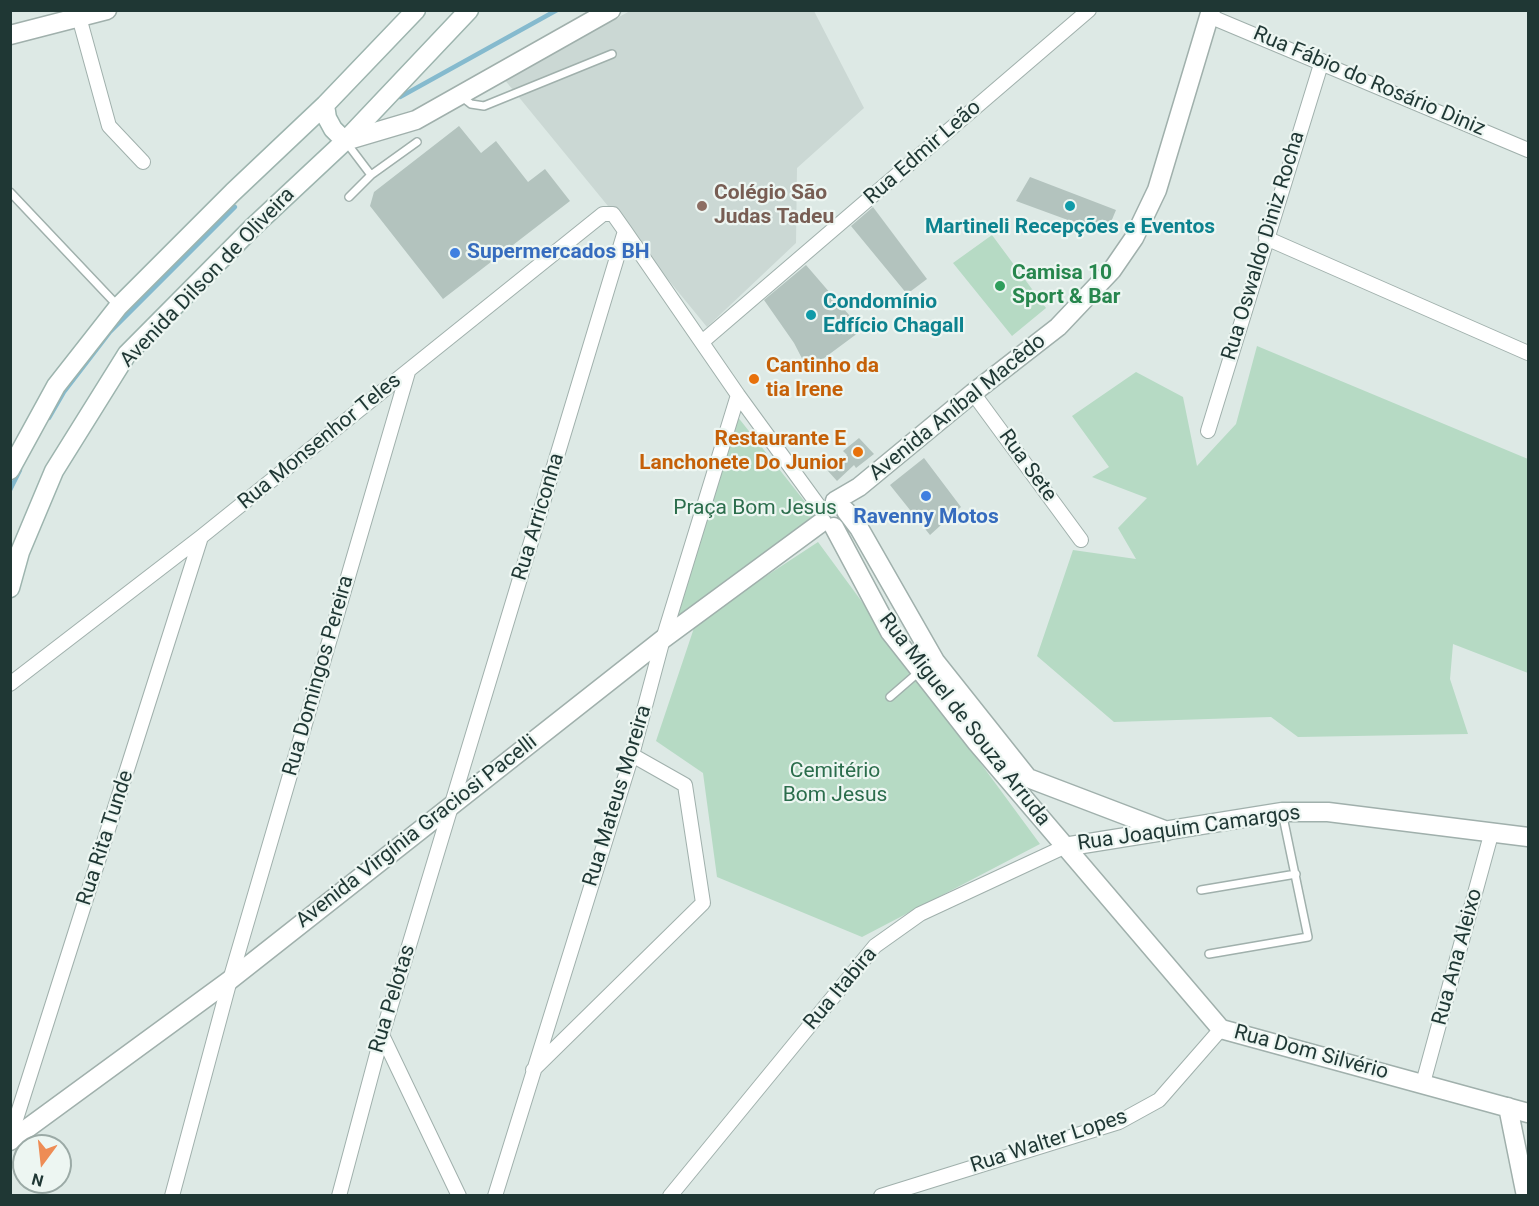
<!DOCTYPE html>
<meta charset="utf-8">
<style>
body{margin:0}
#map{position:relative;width:1539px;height:1206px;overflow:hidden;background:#dde9e5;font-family:Roboto,sans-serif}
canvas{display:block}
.frame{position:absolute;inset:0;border:12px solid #1f3734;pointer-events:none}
.north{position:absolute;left:12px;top:1134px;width:60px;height:60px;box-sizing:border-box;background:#edf6f2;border:2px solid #9baaa6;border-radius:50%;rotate:195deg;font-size:16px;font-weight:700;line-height:24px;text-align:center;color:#1f3734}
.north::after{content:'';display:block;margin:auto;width:21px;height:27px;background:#ee8c55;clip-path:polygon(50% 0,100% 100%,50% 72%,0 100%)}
</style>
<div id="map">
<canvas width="1539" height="1206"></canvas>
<div class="frame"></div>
<div class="north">N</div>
</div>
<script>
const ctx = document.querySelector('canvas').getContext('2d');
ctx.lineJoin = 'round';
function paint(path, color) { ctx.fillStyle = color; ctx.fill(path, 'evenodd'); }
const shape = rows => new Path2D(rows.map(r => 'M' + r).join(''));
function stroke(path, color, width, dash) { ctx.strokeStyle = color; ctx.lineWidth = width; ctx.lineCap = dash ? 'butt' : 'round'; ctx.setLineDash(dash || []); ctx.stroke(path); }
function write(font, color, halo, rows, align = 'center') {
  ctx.font = font + ' Roboto,sans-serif'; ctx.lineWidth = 4.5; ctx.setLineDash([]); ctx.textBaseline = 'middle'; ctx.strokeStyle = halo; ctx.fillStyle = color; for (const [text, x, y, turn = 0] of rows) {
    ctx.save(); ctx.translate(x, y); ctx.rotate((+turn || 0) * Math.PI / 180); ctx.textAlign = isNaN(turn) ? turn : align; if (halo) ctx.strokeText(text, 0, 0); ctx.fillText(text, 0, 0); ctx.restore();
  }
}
const built = shape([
 [630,11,814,11,864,108,797,168,796,243,707,327,504,79]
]);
const green = shape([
 [992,235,1046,308,1012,336,953,263],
 [1257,346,1528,459,1528,673,1453,644,1450,679,1468,734,1298,737,1271,717,1114,722,1037,656,1073,550,1136,559,1118,528,1147,498,1092,477,1109,467,1072,416,1136,372,1183,397,1197,466,1236,424],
 [737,416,817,517,673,626],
 [818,542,1040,844,862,937,717,877,703,773,656,741,696,622]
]);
const stream = shape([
 [400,97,557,10],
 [49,418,64,392,110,332,235,207],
 [10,490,20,470]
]);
const building = shape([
 [459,126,481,153,496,141,528,182,545,169,570,201,443,299,370,206,374,192],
 [1030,177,1116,210,1106,234,1016,201],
 [873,207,927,279,907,294,851,226],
 [806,265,862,330,808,370,794,343,764,300],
 [859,438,874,454,856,468,854,465,837,481,828,471,847,455,843,451],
 [924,458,961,507,930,535,890,485]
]);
const service = shape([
 [462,97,471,104,484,106,612,54],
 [346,142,371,175,349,197],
 [371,175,417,142],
 [10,192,117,305],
 [890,697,920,671],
 [1201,890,1296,874],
 [1209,954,1308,937,1282,812]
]);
const minor = shape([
 [1209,16,1528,150],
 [79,17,109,126,143,162],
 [1266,238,1528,353],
 [702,342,1089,10],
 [973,393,1081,540],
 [1208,431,1322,61],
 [10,684,201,537,603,214,613,214,625,231,738,395,821,509],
 [382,1035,459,1196],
 [533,1070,703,903,685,785,632,755],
 [1423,1083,1492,831],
 [10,1138,201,537],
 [172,1196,230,980,408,372],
 [339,1196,382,1035,625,231],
 [495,1196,632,755,663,639,738,395],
 [670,1196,875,946,920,914,1064,847],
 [881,1196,1119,1122,1159,1100,1221,1029]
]);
const tertiary = shape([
 [10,35,107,10],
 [345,141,416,120,611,10],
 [835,501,859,487,973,393,1058,327,1112,270,1134,238,1157,190,1211,10],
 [846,511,859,528,935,661,1028,778,1167,831],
 [834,527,890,632,977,743,1221,1029,1528,1113],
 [1064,847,1282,812,1328,812,1528,837],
 [1508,1107,1526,1196],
 [10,1141,230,980,663,639,822,522]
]);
const secondary = shape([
 [325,105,327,118,333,129,345,141],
 [10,470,56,386,118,307,233,192,325,105,416,10],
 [10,588,20,552,54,471,127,354,253,227,345,141,469,10]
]);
const markers = [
 [702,206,6,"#8d6e63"],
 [1070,206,6,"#0f9aa8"],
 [455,253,6,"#3f7fe0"],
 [1000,286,6,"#2e9e5b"],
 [811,315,6,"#0f9aa8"],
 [754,379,6,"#e8710a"],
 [858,452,6,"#e8710a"],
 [926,496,6,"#3f7fe0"]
];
const streetNames = [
 ["Rua Fábio do Rosário Diniz",1369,82,23],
 ["Rua Edmir Leão",923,153,-41],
 ["Rua Oswaldo Diniz Rocha",1264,246,-73],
 ["Avenida Dilson de Oliveira",208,278,-46],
 ["Avenida Aníbal Macêdo",958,408,-39],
 ["Rua Monsenhor Teles",320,442,-39],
 ["Rua Sete",1027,466,54],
 ["Rua Arriconha",539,517,-73],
 ["Rua Domingos Pereira",319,676,-74],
 ["Rua Miguel de Souza Arruda",964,720,52],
 ["Rua Mateus Moreira",618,796,-73],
 ["Rua Joaquim Camargos",1189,829,-8],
 ["Avenida Virgínia Graciosi Pacelli",417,832,-38],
 ["Rua Rita Tunde",106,838,-72],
 ["Rua Ana Aleixo",1458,957,-75],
 ["Rua Itabira",841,989,-50],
 ["Rua Pelotas",393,999,-73],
 ["Rua Dom Silvério",1311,1053,15],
 ["Rua Walter Lopes",1049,1142,-18]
];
const educationNames = [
 ["Colégio São",714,194],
 ["Judas Tadeu",714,218]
];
const cultureNames = [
 ["Martineli Recepções e Eventos",1070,228],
 ["Condomínio",823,303,"left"],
 ["Edfício Chagall",823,327,"left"]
];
const shopNames = [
 ["Supermercados BH",467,253],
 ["Ravenny Motos",926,518,"center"]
];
const leisureNames = [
 ["Camisa 10",1012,274],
 ["Sport & Bar",1012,298]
];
const foodNames = [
 ["Cantinho da",766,367],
 ["tia Irene",766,391],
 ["Restaurante E",846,440,"right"],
 ["Lanchonete Do Junior",846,464,"right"]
];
const parkNames = [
 ["Praça Bom Jesus",755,509],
 ["Cemitério",835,772],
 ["Bom Jesus",835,796]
];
paint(built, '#cbd8d4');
paint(green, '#b6dac4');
stroke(stream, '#85bace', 4.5);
paint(building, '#b3c3be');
stroke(service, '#a0b0ac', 10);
stroke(minor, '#a0b0ac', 16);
stroke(tertiary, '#a0b0ac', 21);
stroke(secondary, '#9db4ae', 21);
stroke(service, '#fff', 7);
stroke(minor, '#fff', 14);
stroke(tertiary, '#fff', 18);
stroke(secondary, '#fff', 18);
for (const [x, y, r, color] of markers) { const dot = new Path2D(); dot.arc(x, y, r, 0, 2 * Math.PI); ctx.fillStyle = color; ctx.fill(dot); stroke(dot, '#edf6f2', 2); }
write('21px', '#1f3734', '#edf6f2', streetNames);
write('bold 21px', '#785e54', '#edf6f2', educationNames, 'left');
write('bold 21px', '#0d838f', '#edf6f2', cultureNames);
write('bold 21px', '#366cbe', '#edf6f2', shopNames, 'left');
write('bold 21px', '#27864d', '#edf6f2', leisureNames, 'left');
write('bold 21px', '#c56008', '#edf6f2', foodNames, 'left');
write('21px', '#2b6d4c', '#edf6f2', parkNames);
</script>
